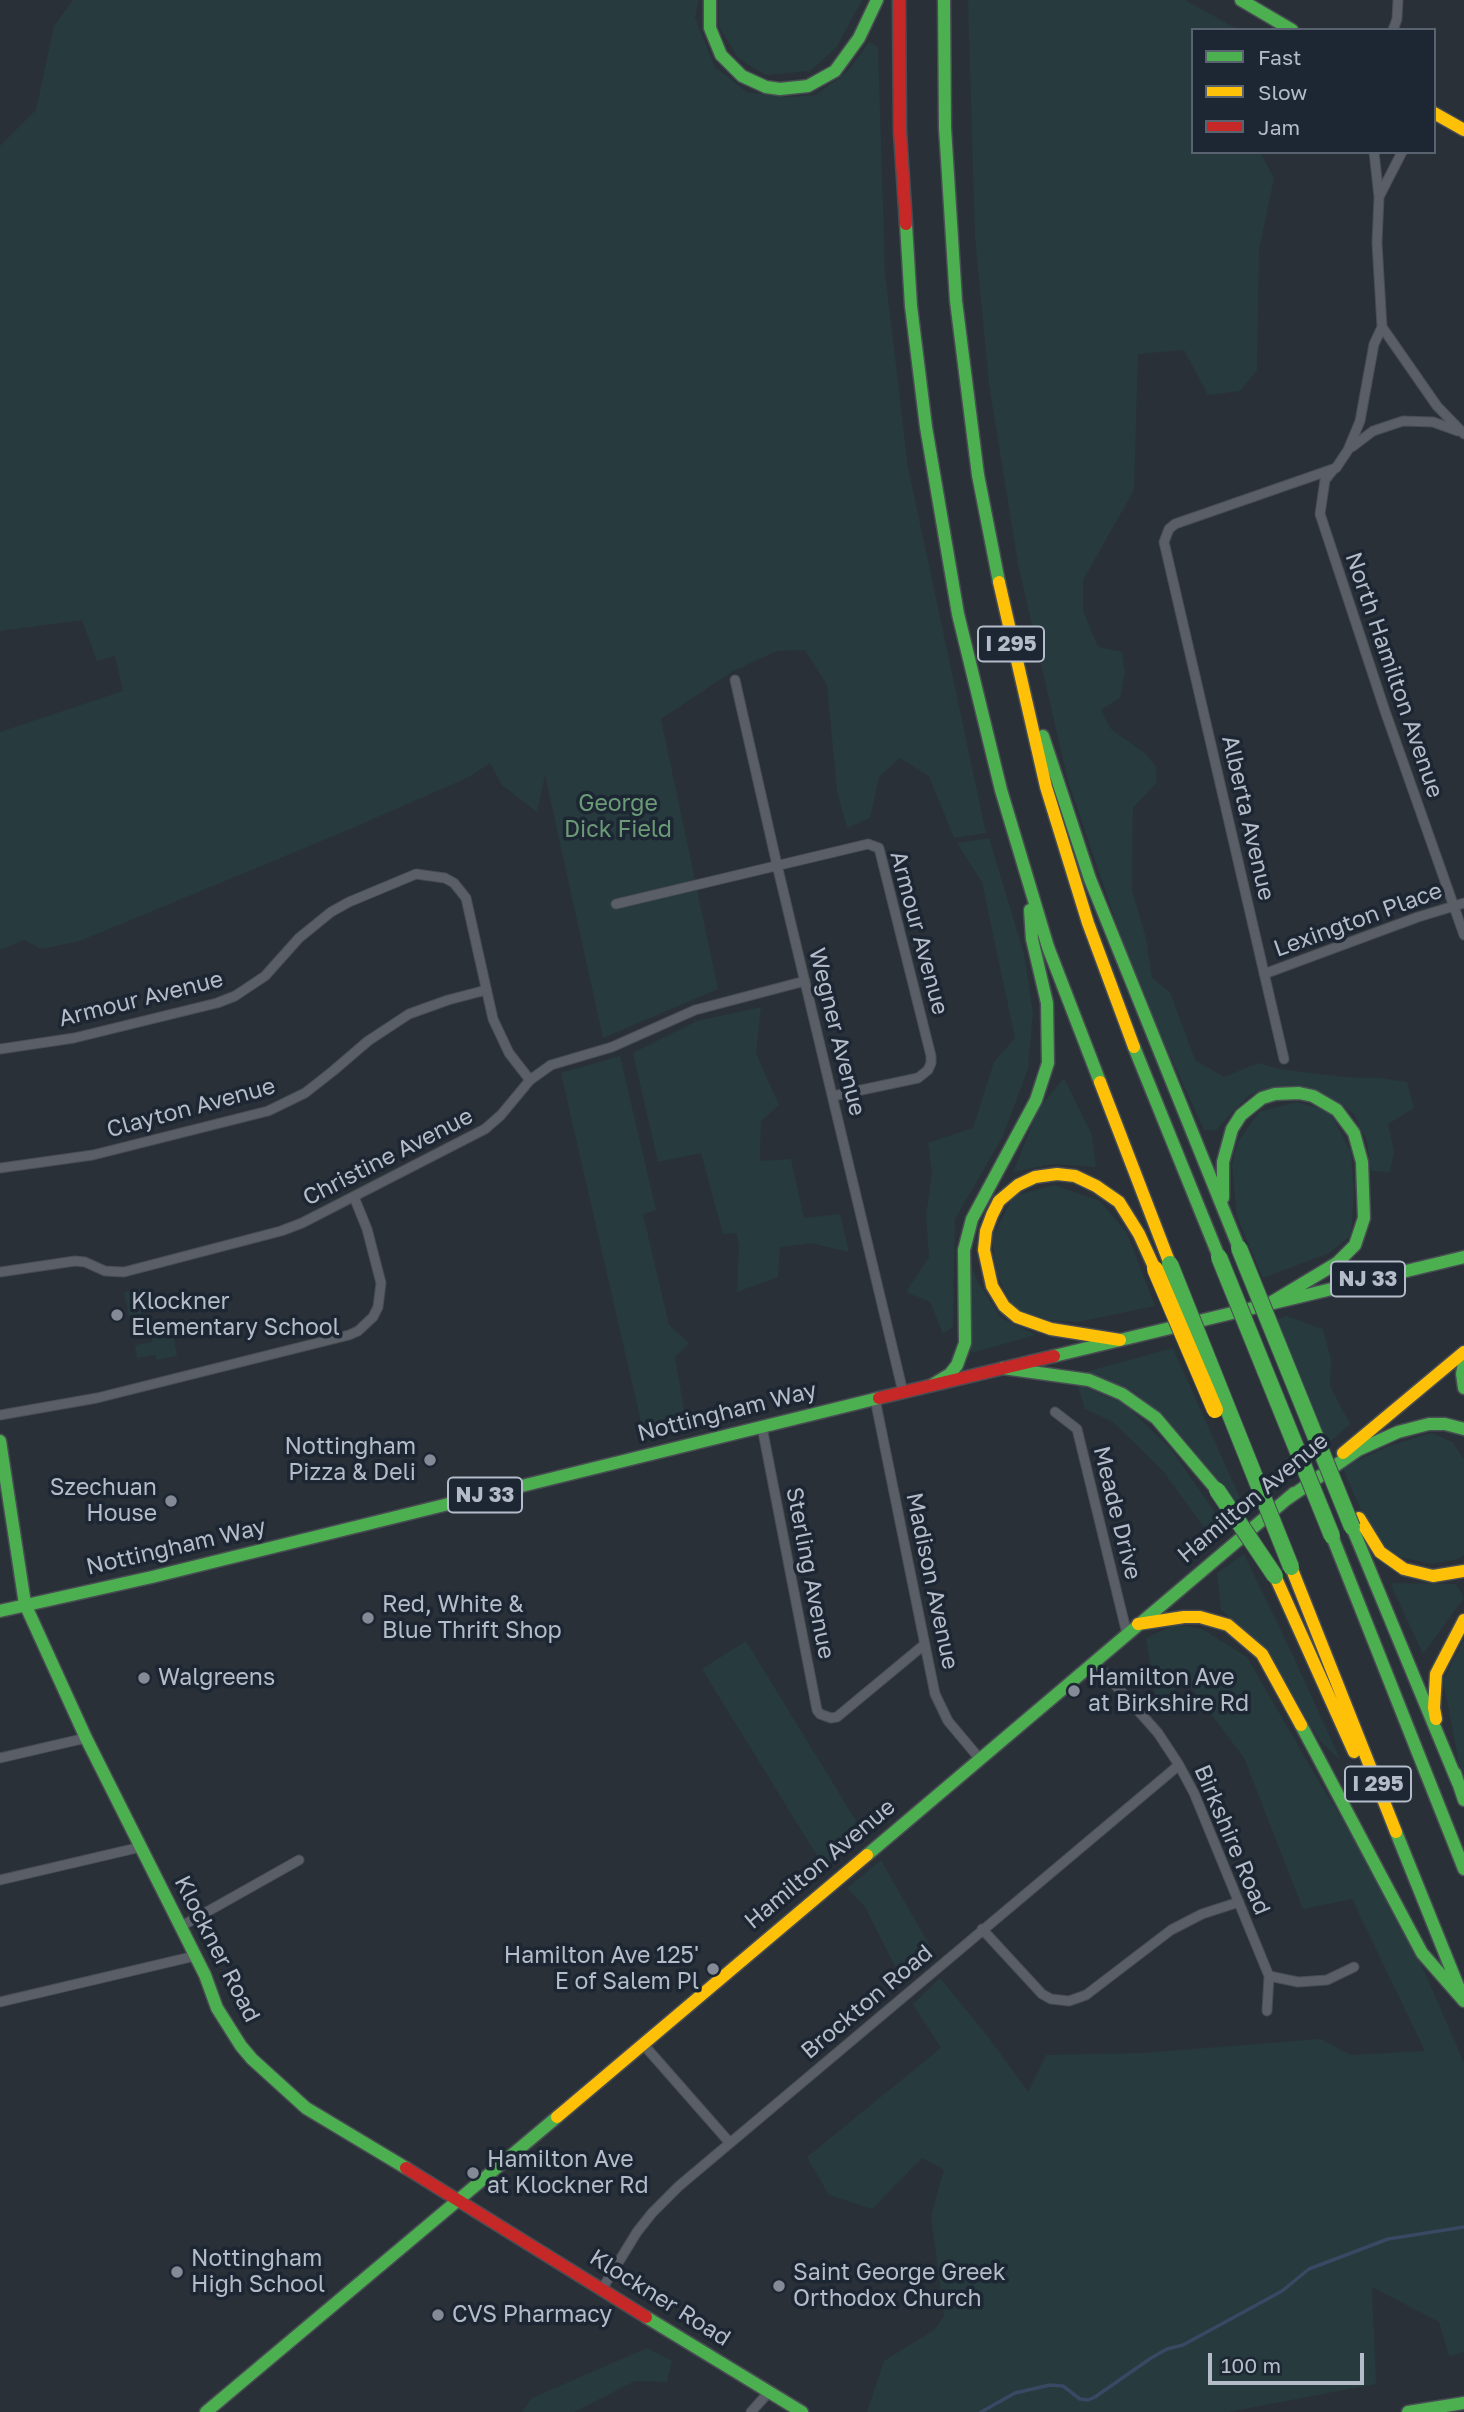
<!DOCTYPE html>
<style>
body{margin:0}
#map{position:relative;width:1464px;height:2412px;overflow:hidden;background:#2a3038;font-family:"Golos Text",sans-serif}
canvas{display:block}
.legend{position:absolute;left:1191px;top:28px;width:245px;height:126px;box-sizing:border-box;background:#1d2633;border:2px solid #59626f;margin:0;padding:9px 12px;list-style:none;font-size:21px;color:#b4bcc9}
.legend li{display:flex;align-items:center;gap:14px;height:35px}
.legend b{width:35px;border:2px solid #59626f}
.scale{position:absolute;left:1208px;top:2353px;width:156px;height:32px;box-sizing:border-box;border:4px solid #b4bcc9;border-top:0;padding-left:9px;font-size:21px;line-height:24px;white-space:nowrap;color:#b4bcc9;-webkit-text-stroke:5px #1d2633;paint-order:stroke}
</style>
<div id="map">
<canvas width="1464" height="2412"></canvas>
<ul class="legend">
<li><b style="height:9px;background:#4caf50"></b>Fast</li>
<li><b style="height:9px;background:#ffc107"></b>Slow</li>
<li><b style="height:9px;background:#c62828"></b>Jam</li>
</ul>
<div class="scale">100 m</div>
</div>
<script>
const ctx = document.querySelector('canvas').getContext('2d');
ctx.lineJoin = 'round';
function paint(path, color) { ctx.fillStyle = color; ctx.fill(path, 'evenodd'); }
const shape = rows => new Path2D(rows.map(r => 'M' + r).join(''));
function stroke(path, color, width, dash) { ctx.strokeStyle = color; ctx.lineWidth = width; ctx.lineCap = dash ? 'butt' : 'round'; ctx.setLineDash(dash || []); ctx.stroke(path); }
function write(font, color, halo, rows, align = 'center') {
  ctx.font = font + ' "Golos Text",sans-serif'; ctx.lineWidth = 7; ctx.setLineDash([]); ctx.textBaseline = 'middle'; ctx.strokeStyle = halo; ctx.fillStyle = color; for (const [text, x, y, turn = 0] of rows) {
    ctx.save(); ctx.translate(x, y); ctx.rotate((+turn || 0) * Math.PI / 180); ctx.textAlign = isNaN(turn) ? turn : align; if (halo) ctx.strokeText(text, 0, 0); ctx.fillText(text, 0, 0); ctx.restore();
  }
}
const green = shape([
 [73,0,699,0,695,17,715,67,747,92,788,97,816,95,849,70,869,42,878,47,885,272,908,467,986,833,954,838,929,776,900,758,879,777,870,818,847,828,837,791,827,685,805,650,777,651,733,671,661,719,718,989,603,1038,545,775,537,812,502,785,490,763,469,777,348,830,80,941,42,949,24,940,0,950,0,732,123,691,115,656,97,661,82,620,0,631,0,146,36,110,54,26],
 [719,0,862,0,836,48,810,71,766,75,738,58,719,27],
 [968,0,1185,0,1239,30,1193,30,1193,152,1260,152,1274,178,1259,250,1257,370,1240,391,1208,395,1184,350,1138,354,1134,490,1083,580,1083,611,1098,647,1122,652,1125,672,1120,698,1101,710,1111,729,1146,754,1156,767,1157,782,1133,808,1132,891,1146,938,1152,978,1170,992,1195,1060,1224,1077,1258,1063,1279,1069,1344,1077,1379,1078,1407,1082,1414,1108,1388,1124,1394,1151,1390,1172,1371,1171,1367,1141,1354,1114,1335,1100,1274,1086,1248,1096,1216,1130,1204,1130,1137,983,1068,781,1018,564,989,384,975,236],
 [989,838,1024,954,1033,1012,1028,1069,1003,1136,955,1219,953,1327,943,1334,930,1302,906,1292,929,1257,926,1216,932,1173,928,1143,973,1128,994,1062,1015,1038,982,882,957,843],
 [761,1007,756,1053,779,1105,761,1121,760,1161,791,1159,804,1218,840,1214,849,1252,811,1243,780,1247,778,1277,737,1292,739,1245,736,1233,723,1234,701,1153,658,1162,633,1053,697,1021],
 [620,1056,656,1210,643,1214,669,1325,689,1343,675,1357,687,1426,650,1437,643,1431,561,1073],
 [1064,1078,1092,1135,1096,1167,1053,1164,1013,1172,1039,1108],
 [1296,1102,1329,1111,1351,1152,1354,1193,1351,1235,1329,1253,1263,1278,1237,1217,1232,1166,1237,1143,1259,1112],
 [1054,1185,1100,1201,1127,1233,1155,1306,1078,1322,1050,1320,1014,1309,996,1273,992,1237,1014,1196],
 [970,1264,978,1282,1001,1318,1036,1335,971,1353],
 [147,1288,151,1311,129,1316,124,1292],
 [1286,1316,1323,1329,1331,1359,1330,1386,1350,1424,1327,1445,1275,1320],
 [157,1319,160,1333,141,1336,139,1322],
 [173,1333,177,1356,156,1360,155,1355,137,1358,135,1345,152,1342,152,1337],
 [1173,1348,1240,1498,1234,1507,1186,1441,1134,1392,1085,1372],
 [1077,1384,1125,1404,1171,1449,1227,1530,1213,1540,1163,1471,1113,1422,1085,1409],
 [1431,1433,1452,1442,1464,1459,1464,1555,1458,1559,1431,1564,1392,1555,1362,1512,1342,1467,1392,1445],
 [1244,1554,1289,1647,1341,1761,1320,1741,1259,1642,1221,1610,1217,1573],
 [1394,1583,1456,1584,1464,1598,1423,1654,1391,1585],
 [1176,1624,1202,1629,1247,1657,1321,1785,1395,1904,1464,2063,1464,2352,1449,2356,1439,2322,1372,2287,1376,2384,1228,2412,867,2412,884,2361,934,2330,944,2316,931,2216,944,2170,922,2158,872,2209,829,2195,807,2157,941,2048,913,2004,940,1978,989,2038,1028,2092,1046,2055,1143,2053,1320,2039,1351,2055,1425,2051,1352,1899,1303,1909,1244,1758,1188,1683,1156,1701,1146,1638],
 [1464,1639,1464,1774,1459,1763,1443,1681],
 [746,1641,864,1834,824,1867,702,1669],
 [881,1860,933,1952,902,1980,865,1907,847,1888],
 [647,2348,672,2361,667,2382,635,2381,574,2412,522,2412,532,2398]
]);
const stream = shape([
 [981,2412,1015,2393,1050,2385,1063,2386,1080,2399,1088,2400,1095,2397,1151,2358,1167,2349,1183,2345,1282,2291,1309,2269,1388,2239,1464,2227]
]);
const street = shape([
 [1393,30,1397,19,1398,0],
 [1380,195,1402,152],
 [1382,327,1437,406,1464,434],
 [1352,447,1373,431,1403,421,1433,422,1458,431],
 [1333,470,1325,480,1320,514,1385,711,1464,935],
 [735,680,777,865,903,1392],
 [616,904,868,844,879,848,931,1056,931,1063,928,1070,918,1078,833,1096],
 [1264,974,1418,917,1464,903],
 [0,1049,74,1038,217,1003,235,996,265,976,299,938,331,912,349,902,416,874,445,878,454,883,466,898,493,1019,509,1053,530,1080],
 [1284,1059,1164,542,1169,529,1175,524,1336,468,1348,450,1360,421,1374,344,1382,327,1377,243,1379,197,1374,152],
 [0,1168,93,1155,268,1111,305,1093,333,1071,368,1041,409,1014,448,1000,486,990],
 [0,1272,75,1261,85,1262,105,1271,124,1272,281,1231,302,1223,485,1129,501,1115,530,1080,551,1065,612,1047,695,1010,805,981],
 [875,1399,935,1694,948,1721,979,1758],
 [1055,1412,1077,1429,1127,1634],
 [0,1415,97,1398,349,1335,358,1331,373,1317,378,1307,381,1283,367,1229,354,1197],
 [762,1427,817,1710,820,1714,831,1718,837,1717,925,1644],
 [1094,1661,1158,1733,1179,1765,1194,1793,1269,1976,1298,1982,1327,1980,1354,1967],
 [0,1758,86,1738],
 [0,1880,141,1847],
 [180,1927,299,1860],
 [982,1929,1042,1994,1051,1999,1069,2001,1086,1995,1171,1930,1202,1914,1239,1902],
 [0,2002,195,1956],
 [1267,2011,1269,1976],
 [643,2044,730,2143],
 [602,2289,637,2232,652,2213,679,2186,1179,1765],
 [751,2412,768,2393]
]);
const fast = shape([
 [710,0,710,28,721,55,742,76,766,87,780,89,808,86,835,71,859,38,877,0],
 [944,0,945,128,956,301,978,475,999,582],
 [1241,0,1292,30],
 [906,224,911,306,926,427,958,614,1001,790,1048,947,1100,1082],
 [1043,736,1090,879,1239,1248],
 [1134,1047,1219,1257],
 [1223,1198,1223,1162,1232,1129,1241,1115,1262,1098,1275,1094,1299,1093,1313,1096,1337,1110,1354,1133,1362,1162,1364,1218,1355,1245,1337,1263,1272,1302],
 [1054,1356,1464,1257],
 [1464,1363,1462,1374,1464,1388],
 [1003,1368,1089,1380,1122,1394,1156,1418,1217,1490],
 [932,1385,950,1374,957,1365,965,1343,964,1250,972,1219,1036,1100,1048,1063,1047,1003,1032,939,1030,910],
 [0,1441,25,1604,86,1738,205,1975,217,2008,241,2046,252,2059,306,2108,406,2168],
 [1287,1499,1358,1450,1398,1432,1429,1424,1445,1424,1464,1429],
 [1352,1527,1458,1783],
 [1332,1536,1464,1869],
 [0,1611,152,1577,879,1398],
 [1301,1725,1422,1953,1464,2001],
 [1455,1773,1464,1800],
 [1396,1832,1460,1991],
 [867,1855,1294,1493],
 [646,2317,802,2412],
 [206,2412,557,2117],
 [1408,2412,1464,2403]
]);
const slow = shape([
 [1434,113,1464,130],
 [999,582,1046,787,1088,923,1134,1047],
 [1100,1082,1170,1264],
 [1120,1340,1051,1329,1017,1317,1004,1306,992,1286,984,1250,986,1231,992,1215,999,1201,1018,1185,1035,1177,1057,1174,1075,1176,1096,1186,1119,1202,1139,1234,1155,1269],
 [1343,1453,1464,1352],
 [1359,1518,1380,1552,1404,1569,1433,1576,1464,1571],
 [1291,1567,1396,1832],
 [1275,1576,1354,1752],
 [1138,1624,1184,1617,1200,1617,1228,1625,1262,1654,1301,1725],
 [1436,1719,1434,1708,1436,1674,1464,1620],
 [557,2117,867,1855]
]);
const jam = shape([
 [899,0,900,132,906,224],
 [879,1398,1054,1356],
 [406,2168,646,2317]
]);
const fastBridge = shape([
 [1239,1248,1352,1527],
 [1219,1257,1332,1536],
 [1170,1264,1291,1567],
 [1217,1490,1275,1576]
]);
const slowBridge = shape([
 [1155,1269,1215,1410]
]);
const markers = [
 [117,1315,7,"#848b96"],
 [430,1460,7,"#848b96"],
 [171,1501,7,"#848b96"],
 [368,1618,7,"#848b96"],
 [144,1678,7,"#848b96"],
 [1074,1691,7,"#848b96"],
 [713,1969,7,"#848b96"],
 [473,2173,7,"#848b96"],
 [177,2272,7,"#848b96"],
 [779,2286,7,"#848b96"],
 [438,2315,7,"#848b96"]
];
const shields = [
 [1011,644,66],
 [1368,1279,74],
 [485,1495,74],
 [1378,1784,66]
];
const shieldNames = [
 ["I 295",1011,644],
 ["NJ 33",1368,1279],
 ["NJ 33",485,1495],
 ["I 295",1378,1784]
];
const streetNames = [
 ["North Hamilton Avenue",1394,675,71],
 ["Alberta Avenue",1248,818,77],
 ["Lexington Place",1358,920,-20],
 ["Armour Avenue",919,933,75],
 ["Armour Avenue",141,999,-14],
 ["Wegner Avenue",837,1032,76],
 ["Clayton Avenue",191,1108,-15],
 ["Christine Avenue",388,1157,-27],
 ["Nottingham Way",727,1412,-14],
 ["Hamilton Avenue",1253,1498,-40],
 ["Meade Drive",1117,1513,76],
 ["Nottingham Way",176,1547,-13],
 ["Sterling Avenue",810,1573,79],
 ["Madison Avenue",932,1581,78],
 ["Birkshire Road",1232,1840,67],
 ["Hamilton Avenue",820,1864,-40],
 ["Klockner Road",217,1949,63],
 ["Brockton Road",867,2002,-40],
 ["Klockner Road",660,2298,32]
];
const parkNames = [
 ["George",618,804],
 ["Dick Field",618,830]
];
const poiNames = [
 ["Klockner",131,1302],
 ["Elementary School",131,1328],
 ["Nottingham",416,1447,"right"],
 ["Pizza & Deli",416,1473,"right"],
 ["Szechuan",157,1488,"right"],
 ["House",157,1514,"right"],
 ["Red, White &",382,1605],
 ["Blue Thrift Shop",382,1631],
 ["Walgreens",158,1678],
 ["Hamilton Ave",1088,1678],
 ["at Birkshire Rd",1088,1704],
 ["Hamilton Ave 125'",699,1956,"right"],
 ["E of Salem Pl",699,1982,"right"],
 ["Hamilton Ave",487,2160],
 ["at Klockner Rd",487,2186],
 ["Nottingham",191,2259],
 ["High School",191,2285],
 ["Saint George Greek",793,2273],
 ["Orthodox Church",793,2299],
 ["CVS Pharmacy",452,2315]
];
paint(green, '#273a3e');
stroke(stream, '#384963', 3.5);
stroke(street, '#484c53', 11);
stroke(fast, '#484c53', 15);
stroke(slow, '#484c53', 15);
stroke(jam, '#484c53', 15);
stroke(street, '#5a5e66', 9);
stroke(fast, '#4caf50', 12);
stroke(slow, '#ffc107', 12);
stroke(jam, '#c62828', 12);
stroke(fastBridge, '#474c53', 18, []);
stroke(slowBridge, '#474c53', 18, []);
stroke(fastBridge, '#4caf50', 16);
stroke(slowBridge, '#ffc107', 16);
for (const [x, y, r, color] of markers) { const dot = new Path2D(); dot.arc(x, y, r, 0, 2 * Math.PI); ctx.fillStyle = color; ctx.fill(dot); stroke(dot, '#1d2633', 2.5); }
for (const [x, y, w] of shields) { const box = new Path2D(); box.roundRect(x - w / 2, y - 17.5, w, 35, 5); ctx.fillStyle = '#1d2633'; ctx.fill(box); stroke(box, '#b4bcc9', 2); }
write('bold 21px', '#b4bcc9', null, shieldNames);
write('23px', '#b4bcc9', '#1d2633', streetNames);
write('23px', '#6b9a76', '#1d2633', parkNames);
write('23px', '#b4bcc9', '#1d2633', poiNames, 'left');
</script>
